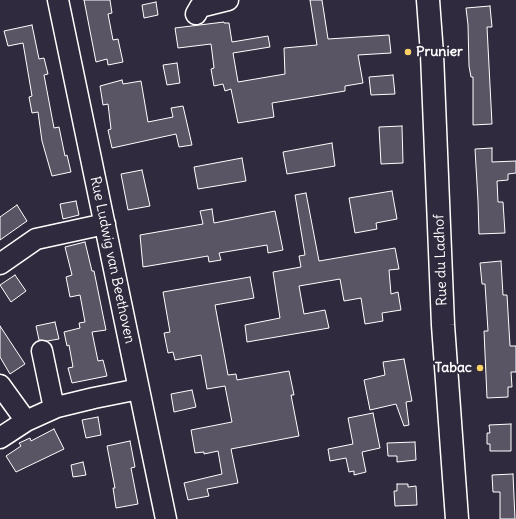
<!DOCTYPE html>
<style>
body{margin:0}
canvas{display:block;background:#2f2a3d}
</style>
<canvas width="516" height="519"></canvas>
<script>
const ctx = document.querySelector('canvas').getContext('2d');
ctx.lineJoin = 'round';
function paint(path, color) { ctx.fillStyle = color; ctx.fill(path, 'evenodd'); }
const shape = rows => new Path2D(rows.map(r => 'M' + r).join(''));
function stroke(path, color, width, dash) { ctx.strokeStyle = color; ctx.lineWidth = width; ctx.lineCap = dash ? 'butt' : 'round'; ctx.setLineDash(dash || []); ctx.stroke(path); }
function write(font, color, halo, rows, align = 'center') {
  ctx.font = font + ' Delius,sans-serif'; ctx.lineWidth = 4; ctx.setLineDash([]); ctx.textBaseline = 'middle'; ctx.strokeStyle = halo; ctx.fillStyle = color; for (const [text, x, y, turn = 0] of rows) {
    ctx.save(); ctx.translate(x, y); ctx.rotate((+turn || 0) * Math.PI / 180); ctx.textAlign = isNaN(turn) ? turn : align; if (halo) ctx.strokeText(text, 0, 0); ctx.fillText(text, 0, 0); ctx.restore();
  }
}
const building = shape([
 [84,0,110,0,112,13,108,14,113,40,118,39,123,62,108,65,107,59,96,62,84,0],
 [310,0,322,0,328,39,389,35,391,53,358,55,363,83,345,86,345,91,272,103,274,117,238,123,231,89,225,91,223,84,214,86,211,69,214,68,211,44,178,48,175,28,224,22,224,23,229,23,232,42,268,36,270,47,233,53,238,82,285,74,284,48,317,45,310,0],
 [156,2,158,15,144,18,142,5,156,2],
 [490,6,492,27,487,27,492,124,473,125,473,77,471,77,469,66,468,25,466,8,490,6],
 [32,25,39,59,44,58,48,74,44,75,54,128,59,127,65,156,67,155,71,172,52,176,42,141,38,112,32,113,29,97,32,96,23,43,8,46,4,31,32,25],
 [177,63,180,83,167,85,163,65,177,63],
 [393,75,395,94,371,95,369,77,393,75],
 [122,80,123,84,141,81,148,122,173,117,171,108,183,106,192,145,179,147,176,134,112,148,108,130,111,129,108,104,103,105,100,86,122,80],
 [402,126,403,163,381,164,379,127,402,126],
 [332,143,335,166,287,174,283,152,332,143],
 [492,148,492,162,516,161,516,173,508,174,508,180,497,181,498,202,503,202,505,233,479,234,478,201,475,149,492,148],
 [242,158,246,181,198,189,194,167,242,158],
 [142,170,150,206,128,210,121,174,142,170],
 [392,191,397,219,376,223,377,229,355,233,349,198,392,191],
 [306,193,319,261,395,248,399,269,389,270,391,294,398,292,401,310,382,313,383,321,365,324,361,298,344,301,340,279,299,286,304,314,325,310,329,328,247,342,245,325,280,318,273,272,301,267,299,256,305,255,295,195,306,193],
 [76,201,79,215,63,219,60,204,76,201],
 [17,205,27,221,0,240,0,217,17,205],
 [212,209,214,223,275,211,283,250,268,253,267,245,219,253,221,260,209,262,208,256,143,267,140,235,203,224,200,211,212,209],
 [85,242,92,271,94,271,106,330,92,332,98,361,103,360,107,376,72,383,68,368,73,367,69,345,67,346,64,332,80,328,79,323,85,322,80,295,70,297,66,277,72,275,65,247,85,242],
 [501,261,503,295,507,295,510,346,516,346,516,372,511,372,512,387,508,387,508,397,487,398,484,331,488,331,485,284,482,284,480,263,501,261],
 [15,275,26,291,11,302,0,285,15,275],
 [250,277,254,298,215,305,228,375,236,374,237,380,289,371,294,395,291,395,299,436,231,449,238,483,207,489,209,496,188,500,184,483,222,474,218,451,204,454,204,452,195,453,191,430,232,422,225,386,207,389,201,355,175,360,173,352,168,353,164,333,170,332,163,292,250,277],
 [55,322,59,339,47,341,39,340,36,326,55,322],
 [0,326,25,364,10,374,0,357,0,326],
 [404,359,412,401,406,402,409,425,404,426,396,404,370,410,364,380,385,375,383,362,404,359],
 [192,390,196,407,174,412,171,394,192,390],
 [373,413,380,448,362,452,366,472,354,475,354,471,349,472,346,458,330,461,328,449,353,444,348,418,373,413],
 [98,417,101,435,86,438,82,420,98,417],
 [511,424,511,451,490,451,490,444,487,444,487,433,490,433,489,425,511,424],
 [54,429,64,449,16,472,6,456,21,446,19,443,30,438,31,441,54,429],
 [130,441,135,467,131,468,138,504,116,508,113,488,115,488,107,446,130,441],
 [415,442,416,460,397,462,397,456,388,456,387,443,415,442],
 [83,462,86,475,73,477,71,465,83,462],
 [513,474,515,519,500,519,500,492,493,492,492,475,513,474],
 [397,484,408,484,408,487,416,486,417,505,395,506,394,491,397,491,397,484]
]);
const minor = shape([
 [58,0,166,519],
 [196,14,200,7,228,0],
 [0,264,36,239,105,224],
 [42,351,54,408],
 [0,385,26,421],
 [0,438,26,421,57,407,94,398,139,389]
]);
const major = shape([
 [428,0,432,54,443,325,457,519]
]);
const markers = [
 [408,52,4,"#ffd166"],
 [480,368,4,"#ffd166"]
];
const poiNames = [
 ["Prunier",416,52],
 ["Tabac",472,368,"right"]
];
const streetNames = [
 ["Rue Ludwig van Beethoven",112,260,78],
 ["Rue du Ladhof",441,260,-92]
];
paint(building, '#595564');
stroke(building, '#fff', 1);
stroke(minor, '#fff', 23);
stroke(major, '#fff', 25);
stroke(minor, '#2f2a3d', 20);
stroke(major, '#2f2a3d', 22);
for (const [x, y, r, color] of markers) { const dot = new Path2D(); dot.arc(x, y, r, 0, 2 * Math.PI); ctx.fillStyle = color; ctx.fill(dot); stroke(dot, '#2f2a3d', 1.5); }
write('bold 14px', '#fff', '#2f2a3d', poiNames, 'left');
write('14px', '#fff', '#2f2a3d', streetNames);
</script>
